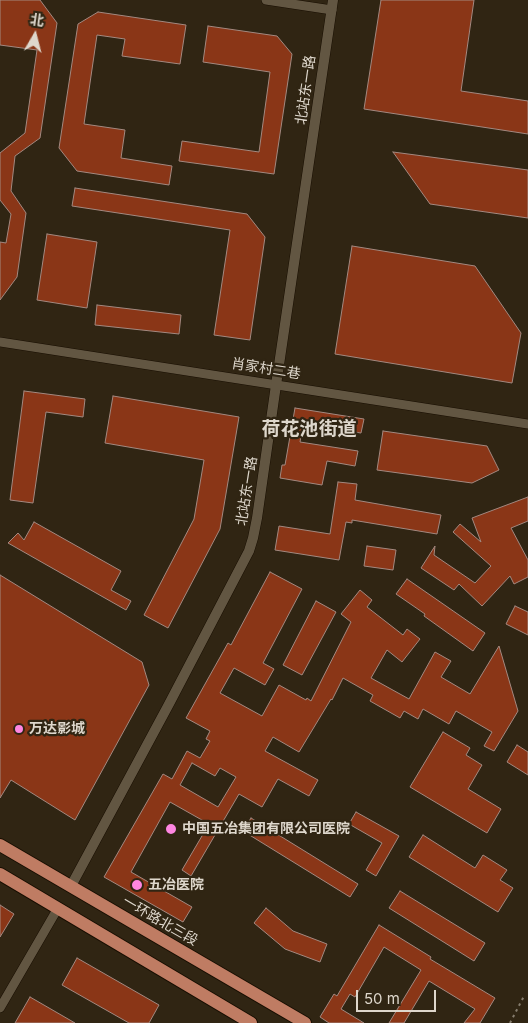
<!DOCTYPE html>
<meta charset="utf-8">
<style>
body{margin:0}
#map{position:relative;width:528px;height:1023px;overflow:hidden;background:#302513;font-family:Inter,"Noto Sans SC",sans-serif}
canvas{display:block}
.north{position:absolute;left:10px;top:10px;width:50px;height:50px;-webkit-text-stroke:4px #302513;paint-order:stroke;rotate:8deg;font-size:14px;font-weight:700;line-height:20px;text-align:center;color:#ded7cc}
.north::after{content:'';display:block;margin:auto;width:18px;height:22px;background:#ded7cc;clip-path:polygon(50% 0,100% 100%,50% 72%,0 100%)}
.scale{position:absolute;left:356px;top:990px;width:80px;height:22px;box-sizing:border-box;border:2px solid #ded7cc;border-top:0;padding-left:6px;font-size:15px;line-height:18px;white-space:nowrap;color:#ded7cc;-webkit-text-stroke:4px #302513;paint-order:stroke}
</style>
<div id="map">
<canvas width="528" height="1023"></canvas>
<div class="north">北</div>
<div class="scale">50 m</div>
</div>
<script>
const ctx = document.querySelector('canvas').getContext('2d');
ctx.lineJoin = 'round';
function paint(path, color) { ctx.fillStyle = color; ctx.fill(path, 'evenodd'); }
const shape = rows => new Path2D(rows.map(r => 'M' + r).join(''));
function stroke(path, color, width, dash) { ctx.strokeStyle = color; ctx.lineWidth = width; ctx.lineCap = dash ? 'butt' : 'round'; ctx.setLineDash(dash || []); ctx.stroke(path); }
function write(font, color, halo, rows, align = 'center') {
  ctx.font = font + ' Inter,"Noto Sans SC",sans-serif'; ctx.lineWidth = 4.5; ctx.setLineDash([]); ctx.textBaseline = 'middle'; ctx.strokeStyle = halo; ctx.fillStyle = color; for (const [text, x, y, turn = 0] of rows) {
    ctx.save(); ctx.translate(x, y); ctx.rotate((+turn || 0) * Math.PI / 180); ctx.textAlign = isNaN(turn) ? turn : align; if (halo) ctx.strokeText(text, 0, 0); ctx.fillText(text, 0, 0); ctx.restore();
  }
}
const building = shape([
 [0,0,40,0,57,23,40,138,15,156,11,191,26,213,17,277,0,300,0,242,6,243,11,214,0,200,0,153,25,133,37,50,0,45,0,0],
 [381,0,474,0,461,91,528,101,528,134,364,109,381,0],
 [98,12,186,25,180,64,122,56,125,39,97,35,84,124,125,130,121,158,172,166,169,185,77,171,59,148,78,24,98,12],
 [208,26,277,36,292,54,274,174,179,161,182,141,259,152,270,72,203,62,208,26],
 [393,152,528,170,528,218,430,204,393,152],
 [75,188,247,214,265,237,250,340,214,335,230,230,72,206,75,188],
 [47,234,97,242,87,308,37,300,47,234],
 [352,246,475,266,521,333,512,383,335,354,352,246],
 [97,305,181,315,179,334,95,325,97,305],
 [24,391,85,399,83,417,46,412,33,503,10,500,24,391],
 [113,396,239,417,220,529,168,628,144,615,194,519,204,460,105,443,113,396],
 [295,408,364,419,361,433,303,424,300,442,358,451,355,466,327,461,322,485,280,478,282,465,285,465,295,408],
 [383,431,487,446,499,470,472,483,377,470,383,431],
 [338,482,357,484,355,500,441,515,437,534,352,520,352,523,346,522,339,560,275,550,279,526,330,534,338,482],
 [528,497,528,521,511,528,528,560,528,577,514,584,510,576,482,606,459,584,454,590,421,568,435,546,434,555,475,583,491,566,453,532,460,524,481,542,472,518,528,497],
 [34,522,121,571,111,590,131,601,126,610,8,543,18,533,24,540,34,522],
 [367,546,396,550,393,570,364,566,367,546],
 [270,572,302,589,263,663,274,669,265,685,234,668,220,693,262,716,279,685,306,700,307,698,311,701,351,622,341,614,360,590,372,600,367,607,403,635,407,629,420,639,402,662,387,650,371,678,409,699,435,652,451,661,441,677,470,694,499,646,518,711,494,751,484,746,492,732,456,711,449,724,423,709,418,719,404,711,400,718,370,701,373,695,343,678,332,700,331,699,299,752,273,737,265,751,318,780,309,796,278,779,262,807,239,794,191,876,182,870,209,824,170,802,131,872,192,907,183,922,104,877,163,774,172,779,187,751,200,758,210,741,206,739,210,731,186,718,228,643,231,645,270,572],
 [192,763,215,776,220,768,236,777,218,807,180,785,192,763],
 [0,575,142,662,149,685,75,820,11,780,0,798,0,575],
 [407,579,485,633,473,651,424,616,425,614,396,594,407,579],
 [316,601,336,612,302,675,283,665,316,601],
 [515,606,528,612,528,635,506,624,515,606],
 [443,732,470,748,466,755,482,765,468,789,501,809,487,833,410,787,443,732],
 [517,745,528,752,528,775,507,762,517,745],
 [356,812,399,836,376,876,366,870,382,843,349,824,356,812],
 [251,818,358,884,350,897,243,831,251,818],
 [423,835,475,868,483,855,507,870,500,880,513,888,498,912,409,857,423,835],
 [400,891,485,943,474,961,389,908,400,891],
 [0,905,14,914,0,937,0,905],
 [266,908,293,931,327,944,320,962,285,949,254,923,266,908],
 [379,925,431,957,430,959,495,998,480,1023,464,1023,475,1009,429,981,404,1023,389,1023,421,970,384,947,355,997,350,994,341,1009,364,1023,329,1023,320,1017,334,994,337,996,379,925],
 [77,958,159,1005,149,1023,129,1023,62,985,77,958],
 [30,997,75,1023,15,1023,30,997]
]);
const path = shape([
 [510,1023,524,996]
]);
const minor = shape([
 [266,0,332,10],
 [0,342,528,424],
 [0,1008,58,908]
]);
const tertiary = shape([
 [71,886,169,704,249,551,253,538,257,518,276,385,333,0]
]);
const primary = shape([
 [0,845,305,1023],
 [0,874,251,1023]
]);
const markers = [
 [19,729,5,"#fe86e1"],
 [171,829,6,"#fe86e1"],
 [137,885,6,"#fe86e1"]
];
const streetNames = [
 ["北站东一路",306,90,-82],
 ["肖家村二巷",266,369,9],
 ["北站东一路",247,491,-81],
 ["一环路北三段",160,921,30]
];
const poiNames = [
 ["万达影城",29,729],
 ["中国五冶集团有限公司医院",182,829],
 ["五冶医院",148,885]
];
const districtNames = [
 ["荷花池街道",309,429]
];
paint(building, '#8a3617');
stroke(building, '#a38980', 1);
stroke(minor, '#180e01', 10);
stroke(tertiary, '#180e01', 11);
stroke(primary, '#180e01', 14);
stroke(path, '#867d6e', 2, [2.5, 4]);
stroke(minor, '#625642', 9);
stroke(tertiary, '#625642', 10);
stroke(primary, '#bf7c63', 12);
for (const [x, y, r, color] of markers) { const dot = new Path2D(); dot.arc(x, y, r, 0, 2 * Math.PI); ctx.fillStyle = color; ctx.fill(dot); stroke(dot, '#302513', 2); }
write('14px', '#ded7cc', '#302513', streetNames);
write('bold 14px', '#ded7cc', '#302513', poiNames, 'left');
write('bold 19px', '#ded7cc', '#302513', districtNames);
</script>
